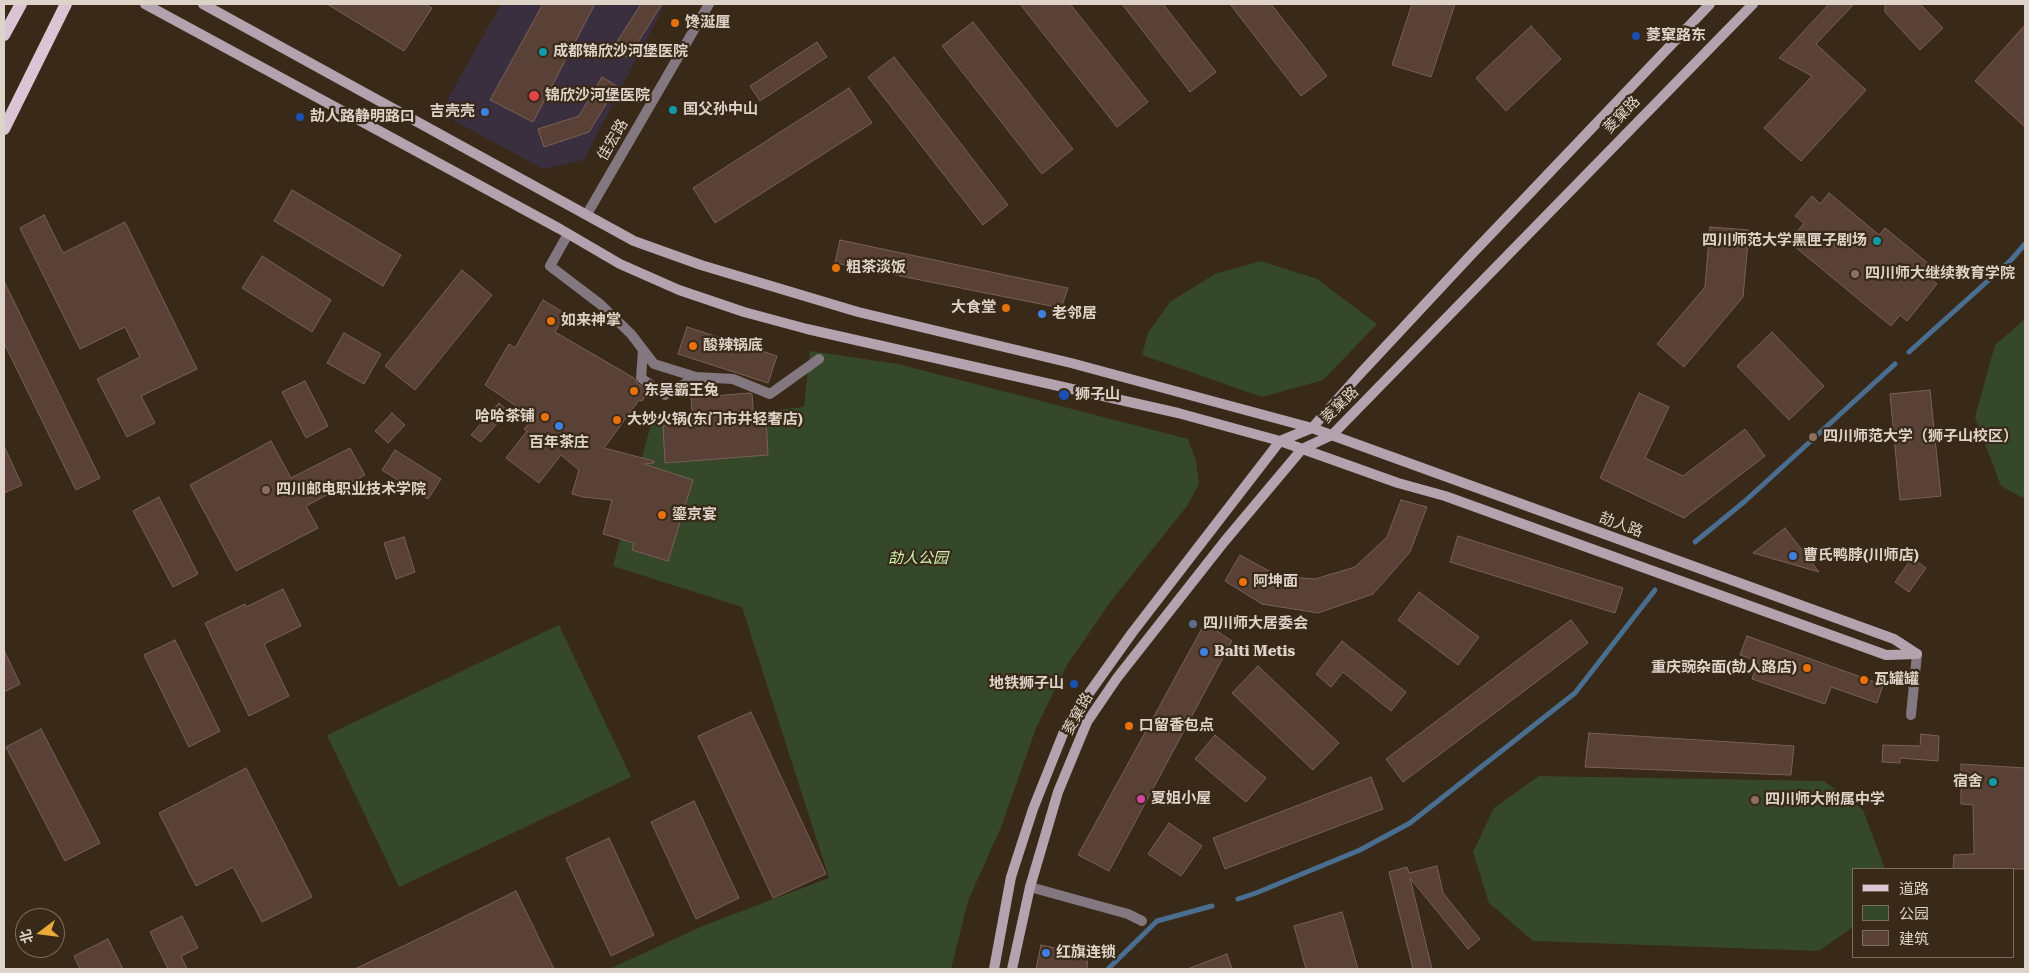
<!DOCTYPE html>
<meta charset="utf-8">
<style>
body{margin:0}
#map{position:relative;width:2029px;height:973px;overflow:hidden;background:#392918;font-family:"Roboto Serif","Noto Sans SC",serif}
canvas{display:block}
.frame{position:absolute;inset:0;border:5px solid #ded3c8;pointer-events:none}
.legend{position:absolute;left:1852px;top:868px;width:162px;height:90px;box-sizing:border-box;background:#392918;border:1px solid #7b6d5e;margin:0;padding:6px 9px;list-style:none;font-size:15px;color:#ded3c8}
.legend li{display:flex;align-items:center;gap:10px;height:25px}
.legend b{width:25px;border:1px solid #7b6d5e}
.north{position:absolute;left:15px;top:908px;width:50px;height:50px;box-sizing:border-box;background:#392918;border:1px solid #7b6d5e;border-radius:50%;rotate:255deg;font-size:14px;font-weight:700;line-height:20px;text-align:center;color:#ded3c8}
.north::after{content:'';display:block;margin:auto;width:18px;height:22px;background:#eaaa39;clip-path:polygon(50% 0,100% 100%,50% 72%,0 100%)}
</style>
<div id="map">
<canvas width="2029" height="973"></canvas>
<div class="frame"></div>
<ul class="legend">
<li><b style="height:6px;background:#dac5d4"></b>道路</li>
<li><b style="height:14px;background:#36482a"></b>公园</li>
<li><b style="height:14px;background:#594137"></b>建筑</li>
</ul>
<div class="north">北</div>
</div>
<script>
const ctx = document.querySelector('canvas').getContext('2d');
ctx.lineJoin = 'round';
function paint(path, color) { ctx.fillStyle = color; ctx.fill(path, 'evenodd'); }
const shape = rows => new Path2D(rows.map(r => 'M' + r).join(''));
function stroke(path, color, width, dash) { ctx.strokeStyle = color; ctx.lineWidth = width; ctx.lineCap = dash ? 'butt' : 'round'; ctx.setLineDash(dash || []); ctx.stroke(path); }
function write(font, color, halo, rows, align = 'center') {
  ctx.font = font + ' "Roboto Serif","Noto Sans SC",serif'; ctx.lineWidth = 4.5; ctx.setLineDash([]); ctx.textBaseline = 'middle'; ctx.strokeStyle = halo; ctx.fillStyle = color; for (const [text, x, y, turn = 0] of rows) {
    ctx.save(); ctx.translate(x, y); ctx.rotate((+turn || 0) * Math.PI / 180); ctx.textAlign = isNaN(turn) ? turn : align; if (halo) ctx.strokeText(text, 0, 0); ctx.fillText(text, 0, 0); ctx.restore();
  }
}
const medical = shape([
 [501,4,665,4,584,160,543,169,440,113]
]);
const green = shape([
 [1261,261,1317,279,1377,324,1323,380,1262,397,1142,355,1148,333,1170,302,1215,274],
 [2025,319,2025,499,2001,486,1975,417,1995,345],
 [810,351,898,364,1188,439,1196,461,1199,484,1187,506,1111,601,1067,665,1036,728,1001,827,968,901,951,969,609,969,705,925,829,878,742,607,613,566,651,424,804,407],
 [559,625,631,777,399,887,327,735],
 [1539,776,1824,781,1863,810,1884,866,1883,869,1853,869,1853,927,1819,951,1533,941,1489,903,1473,852,1494,808]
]);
const stream = shape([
 [1909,352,2011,260,2025,244],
 [1695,542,1744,502,1895,364],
 [1238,899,1256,893,1360,850,1410,823,1575,693,1655,590],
 [1108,969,1157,921,1212,906]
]);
const building = shape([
 [327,4,424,4,432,8,404,51,327,4],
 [543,4,595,4,533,122,490,100,543,4],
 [641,4,662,4,628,58,613,48,641,4],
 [1020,4,1070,4,1148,102,1117,127,1020,4],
 [1122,4,1163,4,1216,72,1190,92,1122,4],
 [1230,4,1271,4,1327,76,1301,96,1230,4],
 [1412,4,1455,4,1431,77,1392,65,1412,4],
 [1829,4,1854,4,1816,44,1866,90,1801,161,1764,128,1812,76,1779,58,1829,4],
 [1885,4,1920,4,1943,28,1920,50,1885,12,1885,4],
 [973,22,1073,149,1042,174,942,46,973,22],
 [2025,25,2025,127,1975,81,2025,25],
 [1531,26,1561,59,1506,111,1476,78,1531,26],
 [817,42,827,57,760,101,750,86,817,42],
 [894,57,1008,205,983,225,868,77,894,57],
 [602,77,617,86,589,132,544,147,538,129,579,116,602,77],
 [849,88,872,123,715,223,693,188,849,88],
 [292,190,401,255,383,286,274,221,292,190],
 [1829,193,1879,235,1885,228,1935,269,1928,277,1937,284,1907,321,1900,315,1891,326,1794,246,1801,237,1796,233,1804,223,1795,216,1812,196,1820,204,1829,193],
 [44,215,63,253,125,222,197,369,141,396,155,423,127,437,97,379,140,357,125,327,80,349,20,228,44,215],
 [1710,227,1749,230,1743,297,1684,367,1657,344,1705,287,1710,227],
 [840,240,1024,279,1068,288,1061,308,835,263,840,240],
 [262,256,331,300,312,332,242,288,262,256],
 [462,270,492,295,415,390,385,366,462,270],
 [4,281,100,478,76,490,4,343,4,281],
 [543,300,566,314,555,332,634,378,637,383,648,391,642,401,639,400,604,448,654,461,654,463,644,464,693,480,668,561,632,550,634,543,603,534,612,500,583,497,572,494,579,470,561,455,539,483,506,458,527,431,524,429,534,418,485,385,509,344,515,348,543,300],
 [687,327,777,356,768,383,678,354,687,327],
 [1772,332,1824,386,1789,420,1737,366,1772,332],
 [344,333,381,354,364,384,327,363,344,333],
 [305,381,328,426,306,438,282,392,305,381],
 [1930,390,1941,496,1900,500,1890,394,1930,390],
 [749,393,752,394,754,419,766,418,768,455,665,463,663,426,693,423,691,398,749,393],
 [1639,393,1669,407,1645,458,1683,476,1745,429,1765,456,1684,518,1600,478,1639,393],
 [499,403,508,411,481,442,471,435,499,403],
 [392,413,405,425,388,443,375,431,392,413],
 [271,441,291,478,350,448,365,475,306,506,318,528,236,571,190,485,271,441],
 [4,446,22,485,4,493,4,446],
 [395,450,441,479,428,499,382,470,395,450],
 [159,497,198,574,173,587,133,511,159,497],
 [1401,500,1427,507,1410,552,1373,594,1318,613,1262,604,1225,581,1240,555,1278,576,1315,579,1355,567,1387,537,1401,500],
 [1785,528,1819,572,1753,553,1785,528],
 [1458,536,1623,588,1615,613,1450,562,1458,536],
 [404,537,415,572,396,579,384,543,404,537],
 [1912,558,1926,568,1909,592,1895,582,1912,558],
 [283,589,301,626,264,644,289,696,249,716,205,623,245,604,246,607,283,589],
 [1419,592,1479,637,1458,665,1398,620,1419,592],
 [1571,620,1588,643,1403,782,1386,759,1571,620],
 [1205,623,1232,641,1109,871,1078,855,1205,623],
 [1747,636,1883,685,1877,703,1831,687,1825,704,1752,679,1758,661,1740,655,1747,636],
 [175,640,220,731,189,747,144,655,175,640],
 [1342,641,1406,692,1391,711,1343,672,1331,687,1316,674,1342,641],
 [4,650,20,684,4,692,4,650],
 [1258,666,1339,743,1313,770,1232,693,1258,666],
 [751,712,826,874,773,898,698,736,751,712],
 [41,729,100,843,65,861,6,747,41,729],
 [1589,733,1794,746,1791,775,1585,767,1589,733],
 [1921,734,1939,736,1938,761,1900,758,1900,763,1882,762,1883,745,1920,746,1921,734],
 [1215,735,1266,778,1246,802,1195,759,1215,735],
 [1961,764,2025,768,2025,869,1953,869,1954,855,1974,854,1973,805,1961,804,1961,764],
 [246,768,312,897,262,922,233,867,196,886,159,813,246,768],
 [1371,777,1383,809,1225,869,1213,838,1371,777],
 [694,801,739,898,696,919,651,822,694,801],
 [1169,823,1202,846,1181,876,1148,854,1169,823],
 [609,838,654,935,611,956,566,858,609,838],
 [1437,866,1443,893,1480,939,1468,949,1410,878,1432,969,1413,969,1389,872,1407,867,1409,873,1437,866],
 [516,891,554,969,355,969,443,927,516,891],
 [1342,912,1358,969,1306,969,1294,926,1342,912],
 [182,916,198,948,181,956,187,969,168,969,150,932,182,916],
 [108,939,123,969,80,969,74,956,108,939],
 [1041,945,1088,955,1087,969,1036,969,1041,945],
 [1227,954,1232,969,1191,969,1190,968,1227,954]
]);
const street = shape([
 [587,214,709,4],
 [568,234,550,266,600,304,631,334,654,364,696,377,733,379,770,394,819,359],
 [643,350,641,378,665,395,696,377],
 [1911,715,1917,654],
 [1030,887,1128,914,1142,921]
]);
const secondary = shape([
 [145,4,560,229,620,264,679,290,744,312,807,329,1178,413,1280,441,1398,483,1445,496,1886,655,1917,654],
 [203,4,634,241,701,265,858,312,1071,363,1312,428,1894,639,1917,654],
 [994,969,1011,877,1033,809,1067,724,1132,633,1280,441,1312,428,1359,375,1469,257,1710,4],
 [1012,969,1030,887,1058,792,1087,722,1117,678,1224,542,1302,449,1332,435,1753,4]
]);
const primary = shape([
 [4,35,21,4],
 [4,129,66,4]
]);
const markers = [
 [675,23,5,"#e8710a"],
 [1636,36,5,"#1a4fb4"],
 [543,52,5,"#0f9aa8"],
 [534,96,6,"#e0444e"],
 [673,110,5,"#0f9aa8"],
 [485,112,5,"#3f7fe0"],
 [300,117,5,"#1a4fb4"],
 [1877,241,5,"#0f9aa8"],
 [836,268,5,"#e8710a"],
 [1855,274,5,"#8d6e63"],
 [1006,308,5,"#e8710a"],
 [1042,314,5,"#3f7fe0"],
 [551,321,5,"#e8710a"],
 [693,346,5,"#e8710a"],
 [634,391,5,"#e8710a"],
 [1064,395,6,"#1a4fb4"],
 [545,417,5,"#e8710a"],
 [617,420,5,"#e8710a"],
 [559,426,5,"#3f7fe0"],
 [1813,437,5,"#8d6e63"],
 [266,490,5,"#8d6e63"],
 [662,515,5,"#e8710a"],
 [1793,556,5,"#3f7fe0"],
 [1243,582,5,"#e8710a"],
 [1193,624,5,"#5c6f8a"],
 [1204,652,5,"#3f7fe0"],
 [1807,668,5,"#e8710a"],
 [1864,680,5,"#e8710a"],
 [1074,684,5,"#1a4fb4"],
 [1129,726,5,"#e8710a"],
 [1993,782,5,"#0f9aa8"],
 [1141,799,5,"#d1479c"],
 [1755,800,5,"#8d6e63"],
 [1046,953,5,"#3f7fe0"]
];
const poiNames = [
 ["馋涎厘",685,23],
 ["菱窠路东",1646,36],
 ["成都锦欣沙河堡医院",553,52],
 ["锦欣沙河堡医院",545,96],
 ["国父孙中山",683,110],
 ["吉壳壳",475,112,"right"],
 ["劼人路静明路口",310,117],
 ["四川师范大学黑匣子剧场",1867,241,"right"],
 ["粗茶淡饭",846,268],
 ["四川师大继续教育学院",1865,274],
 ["大食堂",996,308,"right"],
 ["老邻居",1052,314],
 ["如来神掌",561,321],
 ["酸辣锅底",703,346],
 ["东吴霸王兔",644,391],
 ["狮子山",1075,395],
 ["哈哈茶铺",535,417,"right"],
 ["大妙火锅(东门市井轻奢店)",627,420],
 ["四川师范大学（狮子山校区）",1823,437],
 ["百年茶庄",559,443,"center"],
 ["四川邮电职业技术学院",276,490],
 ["鎏京宴",672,515],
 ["曹氏鸭脖(川师店)",1803,556],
 ["阿坤面",1253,582],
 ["四川师大居委会",1203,624],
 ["Balti Metis",1214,652],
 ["重庆豌杂面(劼人路店)",1797,668,"right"],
 ["瓦罐罐",1874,680],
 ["地铁狮子山",1064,684,"right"],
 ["口留香包点",1139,726],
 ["宿舍",1983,782,"right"],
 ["夏姐小屋",1151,799],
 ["四川师大附属中学",1765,800],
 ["红旗连锁",1056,953]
];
const streetNames = [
 ["菱窠路",1622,115,-46],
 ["佳宏路",613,140,-60],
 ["菱窠路",1340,405,-44],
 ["劼人路",1621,525,20],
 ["菱窠路",1078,714,-61]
];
const parkNames = [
 ["劼人公园",918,559]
];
paint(medical, '#3a2f3e');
paint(green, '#36482a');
stroke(stream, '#496e8f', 5);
paint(building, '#594137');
stroke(building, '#7a6055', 1);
stroke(street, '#837880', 10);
stroke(secondary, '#b4a3af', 10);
stroke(primary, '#dac5d4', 12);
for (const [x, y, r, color] of markers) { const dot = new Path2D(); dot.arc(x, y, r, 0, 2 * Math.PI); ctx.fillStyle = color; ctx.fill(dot); stroke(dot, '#392918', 2); }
write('bold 15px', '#ded3c8', '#392918', poiNames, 'left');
write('15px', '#ded3c8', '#392918', streetNames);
write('italic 15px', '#caf2b0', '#392918', parkNames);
</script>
